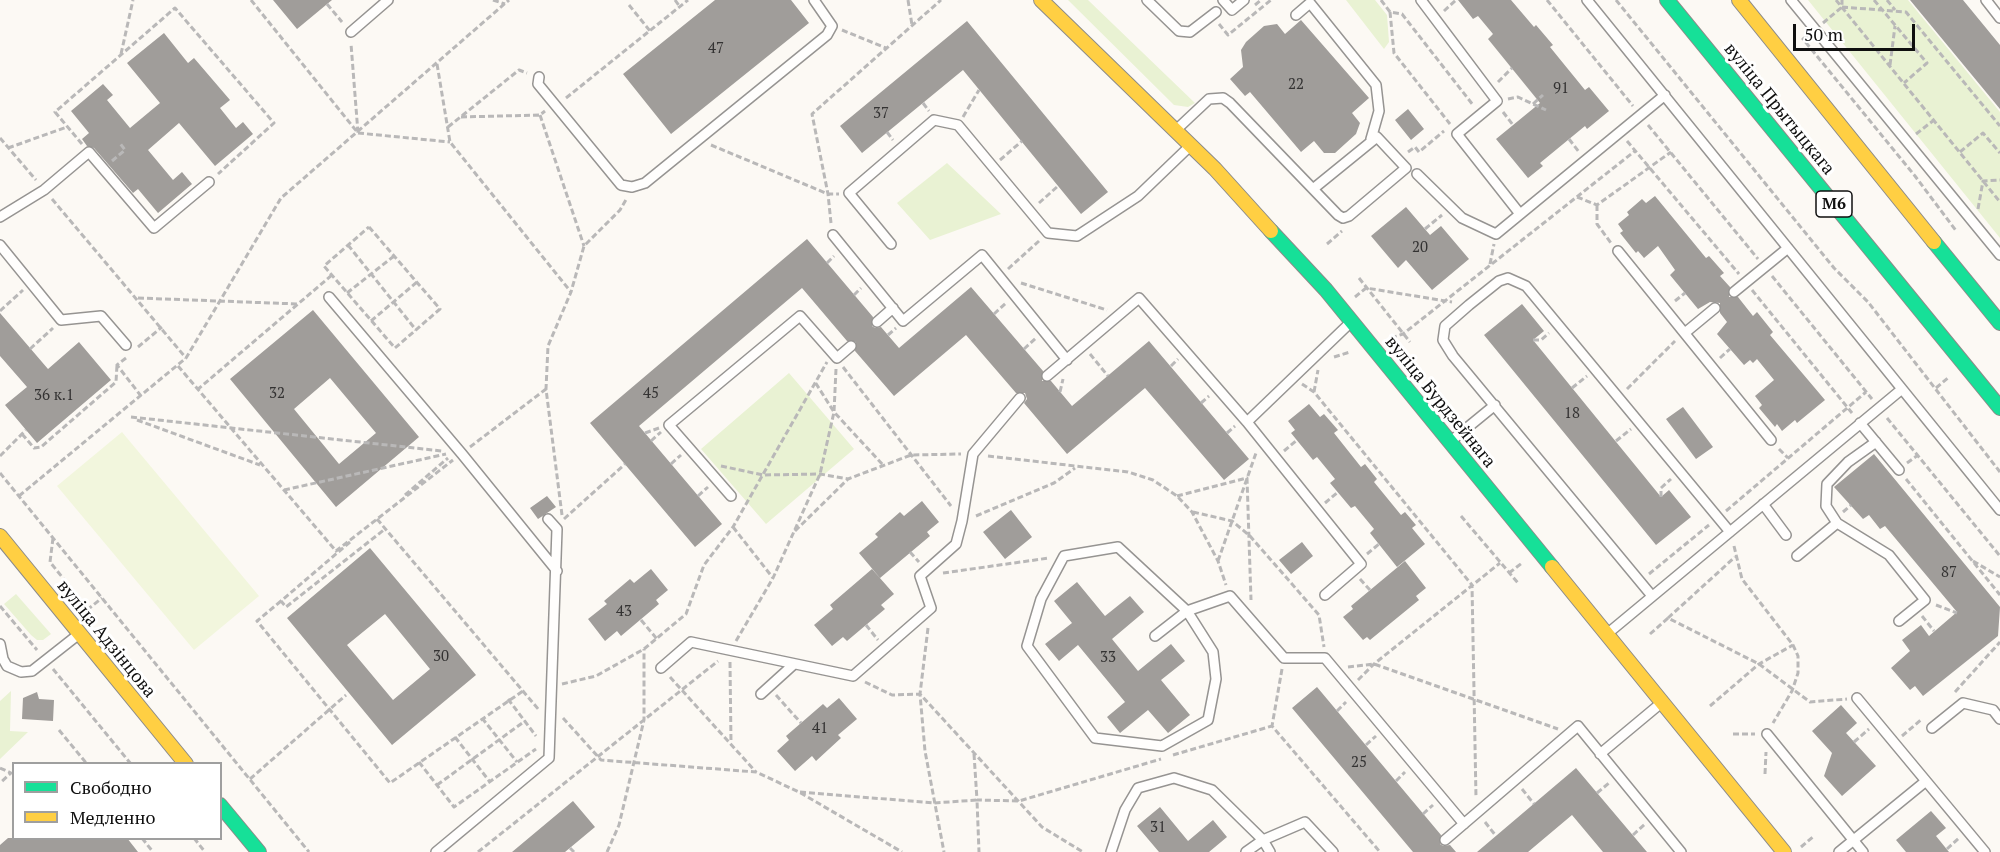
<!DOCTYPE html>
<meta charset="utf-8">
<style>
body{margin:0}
#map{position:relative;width:2000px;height:852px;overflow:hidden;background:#fcf9f4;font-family:"PT Serif",serif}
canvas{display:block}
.legend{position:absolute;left:12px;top:762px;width:210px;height:78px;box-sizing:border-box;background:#fff;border:2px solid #9f9f9f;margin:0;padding:8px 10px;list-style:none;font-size:18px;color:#0f0f0f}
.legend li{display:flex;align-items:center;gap:12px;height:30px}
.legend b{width:30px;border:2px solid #9f9f9f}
.scale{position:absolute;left:1793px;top:24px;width:122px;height:27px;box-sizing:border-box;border:3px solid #0f0f0f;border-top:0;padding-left:8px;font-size:18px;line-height:21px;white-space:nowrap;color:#0f0f0f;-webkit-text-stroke:4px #fff;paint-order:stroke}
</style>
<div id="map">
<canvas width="2000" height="852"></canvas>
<ul class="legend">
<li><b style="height:8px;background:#16e098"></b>Свободно</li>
<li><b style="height:8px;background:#ffcf43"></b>Медленно</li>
</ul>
<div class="scale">50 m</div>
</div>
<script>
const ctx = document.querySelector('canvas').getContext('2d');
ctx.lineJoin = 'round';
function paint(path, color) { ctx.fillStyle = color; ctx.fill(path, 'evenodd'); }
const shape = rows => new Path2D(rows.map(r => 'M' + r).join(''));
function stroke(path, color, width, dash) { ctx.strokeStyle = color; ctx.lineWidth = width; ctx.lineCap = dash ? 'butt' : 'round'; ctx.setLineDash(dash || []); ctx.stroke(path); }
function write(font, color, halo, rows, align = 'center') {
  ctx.font = font + ' "PT Serif",serif'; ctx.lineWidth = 6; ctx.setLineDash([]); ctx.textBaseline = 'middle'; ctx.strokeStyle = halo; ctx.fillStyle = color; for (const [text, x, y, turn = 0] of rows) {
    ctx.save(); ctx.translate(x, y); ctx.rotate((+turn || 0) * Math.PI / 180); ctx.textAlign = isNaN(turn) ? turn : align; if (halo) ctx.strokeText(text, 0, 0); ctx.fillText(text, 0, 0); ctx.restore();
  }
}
const green = shape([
 [1068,0,1088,0,1195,103,1188,107,1174,105],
 [1346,0,1375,0,1387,15,1389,42,1384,49],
 [1808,0,1908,0,2000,112,2000,238],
 [947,163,1001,214,930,240,897,203],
 [789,373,854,449,766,524,701,449],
 [16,594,51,634,43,640,37,640,31,635,4,604],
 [11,691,10,731,28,732,0,759,0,701]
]);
const pitch = shape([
 [122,432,259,596,194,650,57,486]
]);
const building = shape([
 [273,0,332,0,297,29],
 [715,0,791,0,809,23,671,134,623,74],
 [1458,0,1511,0,1534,27,1536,25,1553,45,1550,47,1585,90,1589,87,1609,111,1587,129,1585,126,1540,163,1543,166,1528,178,1496,139,1540,103,1488,39,1493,34,1478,16,1473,19],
 [1910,0,1963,0,2000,45,2000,109],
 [1301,20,1369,98,1352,113,1360,123,1356,134,1335,153,1324,153,1314,141,1301,152,1250,92,1245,96,1230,79,1243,67,1241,50,1246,42,1264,26,1277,24,1285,34],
 [967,21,1108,192,1081,214,963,70,862,153,840,126],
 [164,33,188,63,194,58,230,100,220,108,236,128,243,122,253,134,215,166,179,123,148,150,173,180,182,172,192,184,158,213,138,189,133,193,94,148,87,146,82,139,89,133,71,111,103,84,113,95,107,100,130,128,160,103,127,63],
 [1408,109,1424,129,1411,140,1395,120],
 [1655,196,1706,258,1709,256,1724,273,1720,276,1730,287,1729,297,1738,297,1753,316,1757,312,1773,332,1770,335,1825,400,1797,423,1795,420,1782,431,1777,424,1775,427,1759,408,1762,405,1755,396,1774,380,1757,359,1753,363,1750,360,1744,365,1717,334,1727,322,1720,313,1720,303,1710,302,1698,309,1670,275,1675,270,1658,246,1644,258,1638,251,1636,253,1620,233,1623,231,1618,224,1629,215,1627,212,1642,199,1646,203],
 [1406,207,1430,235,1441,226,1469,259,1432,290,1406,260,1398,268,1371,236],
 [807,239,873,317,872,326,875,328,881,327,899,348,971,287,1043,371,1042,381,1051,381,1072,406,1149,341,1249,459,1224,480,1145,388,1067,454,1024,403,1027,399,1025,393,1016,393,966,335,894,396,855,351,856,342,847,341,802,288,639,426,722,524,695,547,590,423],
 [1522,304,1544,331,1533,340,1661,497,1669,490,1691,517,1656,545,1484,335],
 [313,310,419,437,336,507,230,379],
 [330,378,376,433,339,464,294,409],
 [0,313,48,369,79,342,111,380,37,443,5,405,27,387,0,356],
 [1309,404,1320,417,1324,414,1338,430,1334,433,1361,467,1365,464,1377,479,1374,482,1401,515,1405,512,1416,525,1412,528,1425,544,1397,567,1370,533,1374,529,1355,506,1351,508,1330,483,1335,479,1317,457,1313,460,1291,433,1295,430,1288,421],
 [1683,407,1713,447,1696,459,1666,419],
 [1874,454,2000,607,1998,636,1923,696,1915,686,1910,690,1891,668,1910,651,1902,640,1921,625,1929,636,1957,612,1885,526,1880,529,1869,515,1863,519,1834,487],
 [547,496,556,507,538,519,530,508],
 [922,501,939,522,927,532,930,536,880,578,859,553,878,537,875,534,900,512,904,516],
 [1011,510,1032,537,1005,559,983,532],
 [1302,542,1313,556,1291,574,1279,560],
 [370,548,476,675,392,745,287,618],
 [385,614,430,669,393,700,347,645],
 [1405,561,1426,588,1416,596,1419,600,1370,640,1367,637,1363,640,1343,617,1353,609,1351,606],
 [651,569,668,590,656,600,659,604,621,636,617,631,605,641,588,619,607,604,604,601,630,579,634,583],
 [872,569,894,594,881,605,885,609,847,641,843,637,832,646,814,625,833,609,830,605],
 [1077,582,1105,616,1130,596,1144,612,1112,639,1138,671,1171,644,1185,661,1161,680,1190,715,1168,733,1148,710,1120,733,1107,717,1125,702,1078,645,1059,661,1045,644,1072,623,1054,601],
 [1317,687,1441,835,1440,844,1443,846,1450,845,1456,852,1413,852,1292,708],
 [37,692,39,699,54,700,53,721,22,719,23,698],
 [839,698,857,719,838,735,841,738,816,761,812,756,795,771,777,751,789,740,786,736,823,704,827,708],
 [1841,705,1857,723,1846,733,1876,766,1842,796,1824,776,1832,753,1812,731],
 [1576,768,1647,852,1603,852,1572,815,1528,852,1477,852],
 [573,801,595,827,565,852,512,852],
 [1160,807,1188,841,1213,820,1227,837,1209,852,1159,852,1137,826],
 [1931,811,1946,828,1936,836,1949,852,1906,852,1896,840],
 [8,838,127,838,138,852,0,852,0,845]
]);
const path = shape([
 [251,0,358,133,351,44],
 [493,0,505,4],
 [675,0,680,7],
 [908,0,912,25],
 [1381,0,1390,12,1402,14,1473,105],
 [1547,0,1633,106],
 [1616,0,1834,268,1868,302,2000,472],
 [1836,0,2000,202],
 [1874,0,1927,63,1904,83],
 [1887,0,1895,10],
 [327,4,342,22],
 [629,5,650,31],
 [1255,5,1261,0],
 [1842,7,1906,12,2000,126],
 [1444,11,1456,0],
 [1390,12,1394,53,1450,124],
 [1823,23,1842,7,1842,0],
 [1219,24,1228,35,1271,0],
 [842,30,886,48],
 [1807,36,1803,39,1915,176,1957,232],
 [121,54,133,0],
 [437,64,450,142,571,292],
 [1890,65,1895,26],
 [1498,82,1512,68],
 [566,98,688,0],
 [1508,99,1518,97,1546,110],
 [923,103,929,111],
 [1533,104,1543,95],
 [1503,112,1513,125],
 [540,115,584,246],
 [461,117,540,115,545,111],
 [963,117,979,90],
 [1648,125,1758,259],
 [448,127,519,70,527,73],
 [887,132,893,140],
 [358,133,450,142],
 [1916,134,1934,120],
 [0,138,36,180],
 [1569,139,1579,152],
 [1627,141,1739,274],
 [82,144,55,112,175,8,274,123,218,174],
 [711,145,828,194,839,194],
 [8,148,67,127],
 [1408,152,1415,147,1419,152,1444,131],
 [1960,152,1983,133,2000,153],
 [1000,160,1022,141],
 [112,161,125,150,119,142],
 [1577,197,1597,205,1671,152],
 [52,199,186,358],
 [1039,203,1058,186],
 [1597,205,1597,224,1611,243],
 [1978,209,1983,181,2000,180],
 [831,223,828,194,812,114,941,0],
 [369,227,440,309,395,348,324,266,369,227],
 [1425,229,1442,215],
 [1327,244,1342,231],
 [348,245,416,330],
 [827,263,834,256],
 [1490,264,1494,244],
 [1008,269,1039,241],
 [1772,276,1872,399],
 [1359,278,1410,342],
 [1021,283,1107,310],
 [1752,290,1852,413],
 [347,293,394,256],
 [854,295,861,288],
 [1355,297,1366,288,1452,302],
 [138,298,298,304],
 [1675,301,1685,293],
 [0,311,23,290],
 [994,314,1006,303],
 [371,321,417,282],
 [888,335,896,328],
 [1391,338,1403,334,1635,151],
 [1533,340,1541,340,1549,333],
 [138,347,162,327],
 [30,349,53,328],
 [1024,349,1036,338],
 [1090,354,1108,376],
 [1334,357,1350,352],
 [126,358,117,365,141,396],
 [1720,358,1730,349],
 [178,366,336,551,453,460],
 [1171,366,1178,359],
 [843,367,951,506],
 [836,369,834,412,883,465],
 [1302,384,1314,392,1472,585,1476,798],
 [1572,388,1587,376],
 [1936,388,1949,377],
 [1627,389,1675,341],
 [197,390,332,275],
 [1060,392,1063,379],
 [1314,392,1318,370],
 [1201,403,1209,396],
 [131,417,442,451],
 [1887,418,2000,556],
 [137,420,260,465],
 [645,433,659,428],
 [1227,433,1235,426],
 [22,434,34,448,41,447,116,382,117,365],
 [651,441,661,432],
 [1616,441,1631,429],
 [470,447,546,389],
 [1779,449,1788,458],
 [1284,451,1297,440],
 [0,456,26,430],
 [988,456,1128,472,1153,480,1177,496,1192,512,1218,561,1226,585],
 [1907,463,1918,455],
 [671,464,681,455],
 [721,466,763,475,820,474,848,479],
 [0,473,309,852],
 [1906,479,2000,595],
 [284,490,446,454],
 [405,495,448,458],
 [19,496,186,358,281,198,509,0],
 [698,496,708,487],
 [1177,496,1247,478,1251,600],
 [1661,497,1661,488,1671,479],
 [1325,503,1338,492],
 [1726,511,1866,392],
 [1193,512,1232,521,1250,536,1319,615,1324,647],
 [1843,512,1851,505],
 [562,515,546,389,548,346,571,292,584,246,620,210,627,198],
 [976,516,1054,483,1075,468],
 [1461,516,1518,583],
 [377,519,539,710],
 [564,519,625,464],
 [733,527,773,578],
 [795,531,848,479,911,455,961,454],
 [53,538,50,562,88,609],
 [350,542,281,601,286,607,385,529],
 [1734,546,1742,579,1793,645,1798,656,1798,673,1792,691,1773,723],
 [910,552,919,562],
 [1367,554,1379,544],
 [1218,561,1256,453],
 [1973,561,2000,577],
 [943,573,1049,558],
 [1509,573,1522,563],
 [1649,574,1709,525],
 [1360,579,1370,590],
 [281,601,257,621,390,783,523,691],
 [1936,605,1957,613],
 [0,606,37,650],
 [87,610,102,598],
 [1922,616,1934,631],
 [1668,618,1735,557],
 [641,620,657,639],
 [866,625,878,640],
 [928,628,920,694,925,751,944,852],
 [1650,634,1668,618,1759,664,1810,702,1847,699],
 [736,641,773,578,820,474,834,412,815,382],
 [730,662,731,743],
 [1348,667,1374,664,1558,729],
 [53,669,131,764],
 [1282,669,1272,726,1380,852],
 [670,677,756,772],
 [1358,680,1374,664,1500,563],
 [865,682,892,695,920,694,1042,827,1083,852],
 [562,684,596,676,644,649,686,614,704,565,733,527,827,362],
 [1955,692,2000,642],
 [776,695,801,723],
 [508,699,536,736],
 [1710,706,1759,664,1793,645],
 [1337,711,1346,702],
 [482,718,517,762],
 [563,718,601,760,756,772,799,792,902,852],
 [59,730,87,764],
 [1733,734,1755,734],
 [1902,736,1922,719],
 [455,737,490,782],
 [1854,742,1869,729],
 [1366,745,1376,736],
 [974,754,977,800,1019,801,1161,759],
 [1173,755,1272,726],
 [419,762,454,807,536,749],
 [0,768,11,773,0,783],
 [1765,774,1766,752],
 [250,779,346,695],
 [1396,781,1405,772],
 [437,785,525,721],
 [1522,789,1534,804],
 [800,792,934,803,977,800,979,852],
 [1597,793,1609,783],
 [1423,814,1433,805],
 [1485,822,1496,836],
 [1633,835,1645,824],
 [142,838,153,852],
 [194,838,205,852],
 [1801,847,1814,836],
 [570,848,574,852],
 [1947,849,1959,838],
 [478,852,718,661],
 [607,852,619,825,644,720,644,649]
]);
const lane = shape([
 [1147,0,1179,31,1190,32,1216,12],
 [1223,0,1232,10,1244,0],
 [1421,0,1497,101,1457,134,1520,214],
 [1587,0,2000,510],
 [1791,0,2000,255],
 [1986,0,2000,18],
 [1296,15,1310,3,1376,85,1379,111,1371,139],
 [351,32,388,0],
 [539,77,538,84,621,185,632,187,645,183,827,35,832,26,814,0],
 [1176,130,1209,99,1223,98,1230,103,1338,215,1343,218,1349,216,1406,168,1377,137,1313,189],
 [1417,174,1462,218,1496,234,1665,95],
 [0,217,44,190,89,152,154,228,209,182],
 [833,235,903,321,982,255,1067,360],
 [891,244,849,193,934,120,958,125,1048,233,1077,236,1138,196,1189,147],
 [0,245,61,320,101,316,126,345],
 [1618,251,1771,440],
 [1734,292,1788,248],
 [329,297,462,454,557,571],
 [877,322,893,308],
 [1686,332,1715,308],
 [1047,376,1139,298,1247,422,1361,564,1325,595],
 [1247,422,1351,322],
 [1860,423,1899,470],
 [1451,441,1495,405],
 [1876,442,1848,462,1827,484,1826,506,1837,523,1889,555,1925,600,1899,621],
 [731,496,669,425,800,316,837,358,851,346],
 [1763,504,1786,535],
 [1118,547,1187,611,1213,652,1216,679,1208,720,1162,746,1095,738,1027,646,1041,599,1064,556,1118,547],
 [1797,556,1837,523],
 [1652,596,1453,356,1443,340,1445,326,1469,305,1499,281,1508,278,1526,286,1730,532],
 [1607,634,1902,389],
 [1155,636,1187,611,1230,596,1284,658,1325,658,1464,824],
 [0,644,3,659,7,666,21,672,32,671,79,634],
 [661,668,691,642,853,676,931,608,920,576,956,544,962,521,973,454,1020,398],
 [761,694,793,665],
 [1857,698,1985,852],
 [1932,728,1963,703,1993,710,2000,719],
 [1767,734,1863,852],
 [1600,754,1660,704],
 [1445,840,1578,726,1681,852],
 [436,852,549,758,557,529,548,519],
 [1111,852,1125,810,1138,788,1174,778,1212,790,1263,840,1270,852],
 [1246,852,1263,840,1305,822,1333,852],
 [1839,852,1926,781]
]);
const fast = shape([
 [1667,0,2000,408],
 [1271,231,1326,290,1552,567],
 [1934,242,2000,323],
 [220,805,259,852]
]);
const slow = shape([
 [1041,0,1215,169,1271,231],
 [1739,0,1934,242],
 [0,536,186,764],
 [1552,567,1784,852]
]);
const numberNames = [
 ["47",716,49],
 ["22",1296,85],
 ["91",1561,89],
 ["37",881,114],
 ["20",1420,248],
 ["32",277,394],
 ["45",651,394],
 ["36 к.1",54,396],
 ["18",1572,414],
 ["87",1949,573],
 ["43",624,612],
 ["30",441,657],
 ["33",1108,658],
 ["41",820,729],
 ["25",1359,763],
 ["31",1158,828]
];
const shields = [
 [1834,204,36]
];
const shieldNames = [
 ["М6",1834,204]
];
const streetNames = [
 ["вуліца Прытыцкага",1779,109,51],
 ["вуліца Бурдзейнага",1440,402,51],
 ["вуліца Адзінцова",106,639,51]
];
paint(green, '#e9f2d3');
paint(pitch, '#f2f6dd');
paint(building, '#a09d9a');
stroke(lane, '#969492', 12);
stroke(fast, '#8c8b89', 16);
stroke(slow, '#8c8b89', 16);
stroke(path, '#b9b8b8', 3, [6, 3]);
stroke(lane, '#fffefd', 9);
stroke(fast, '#16e098', 14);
stroke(slow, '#ffcf43', 14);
write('15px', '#333232', null, numberNames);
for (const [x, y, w] of shields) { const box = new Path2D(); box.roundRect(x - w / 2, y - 13, w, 26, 4.5); ctx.fillStyle = '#fff'; ctx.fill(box); stroke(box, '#0f0f0f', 1.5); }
write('bold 16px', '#0f0f0f', null, shieldNames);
write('18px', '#0f0f0f', '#fff', streetNames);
</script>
